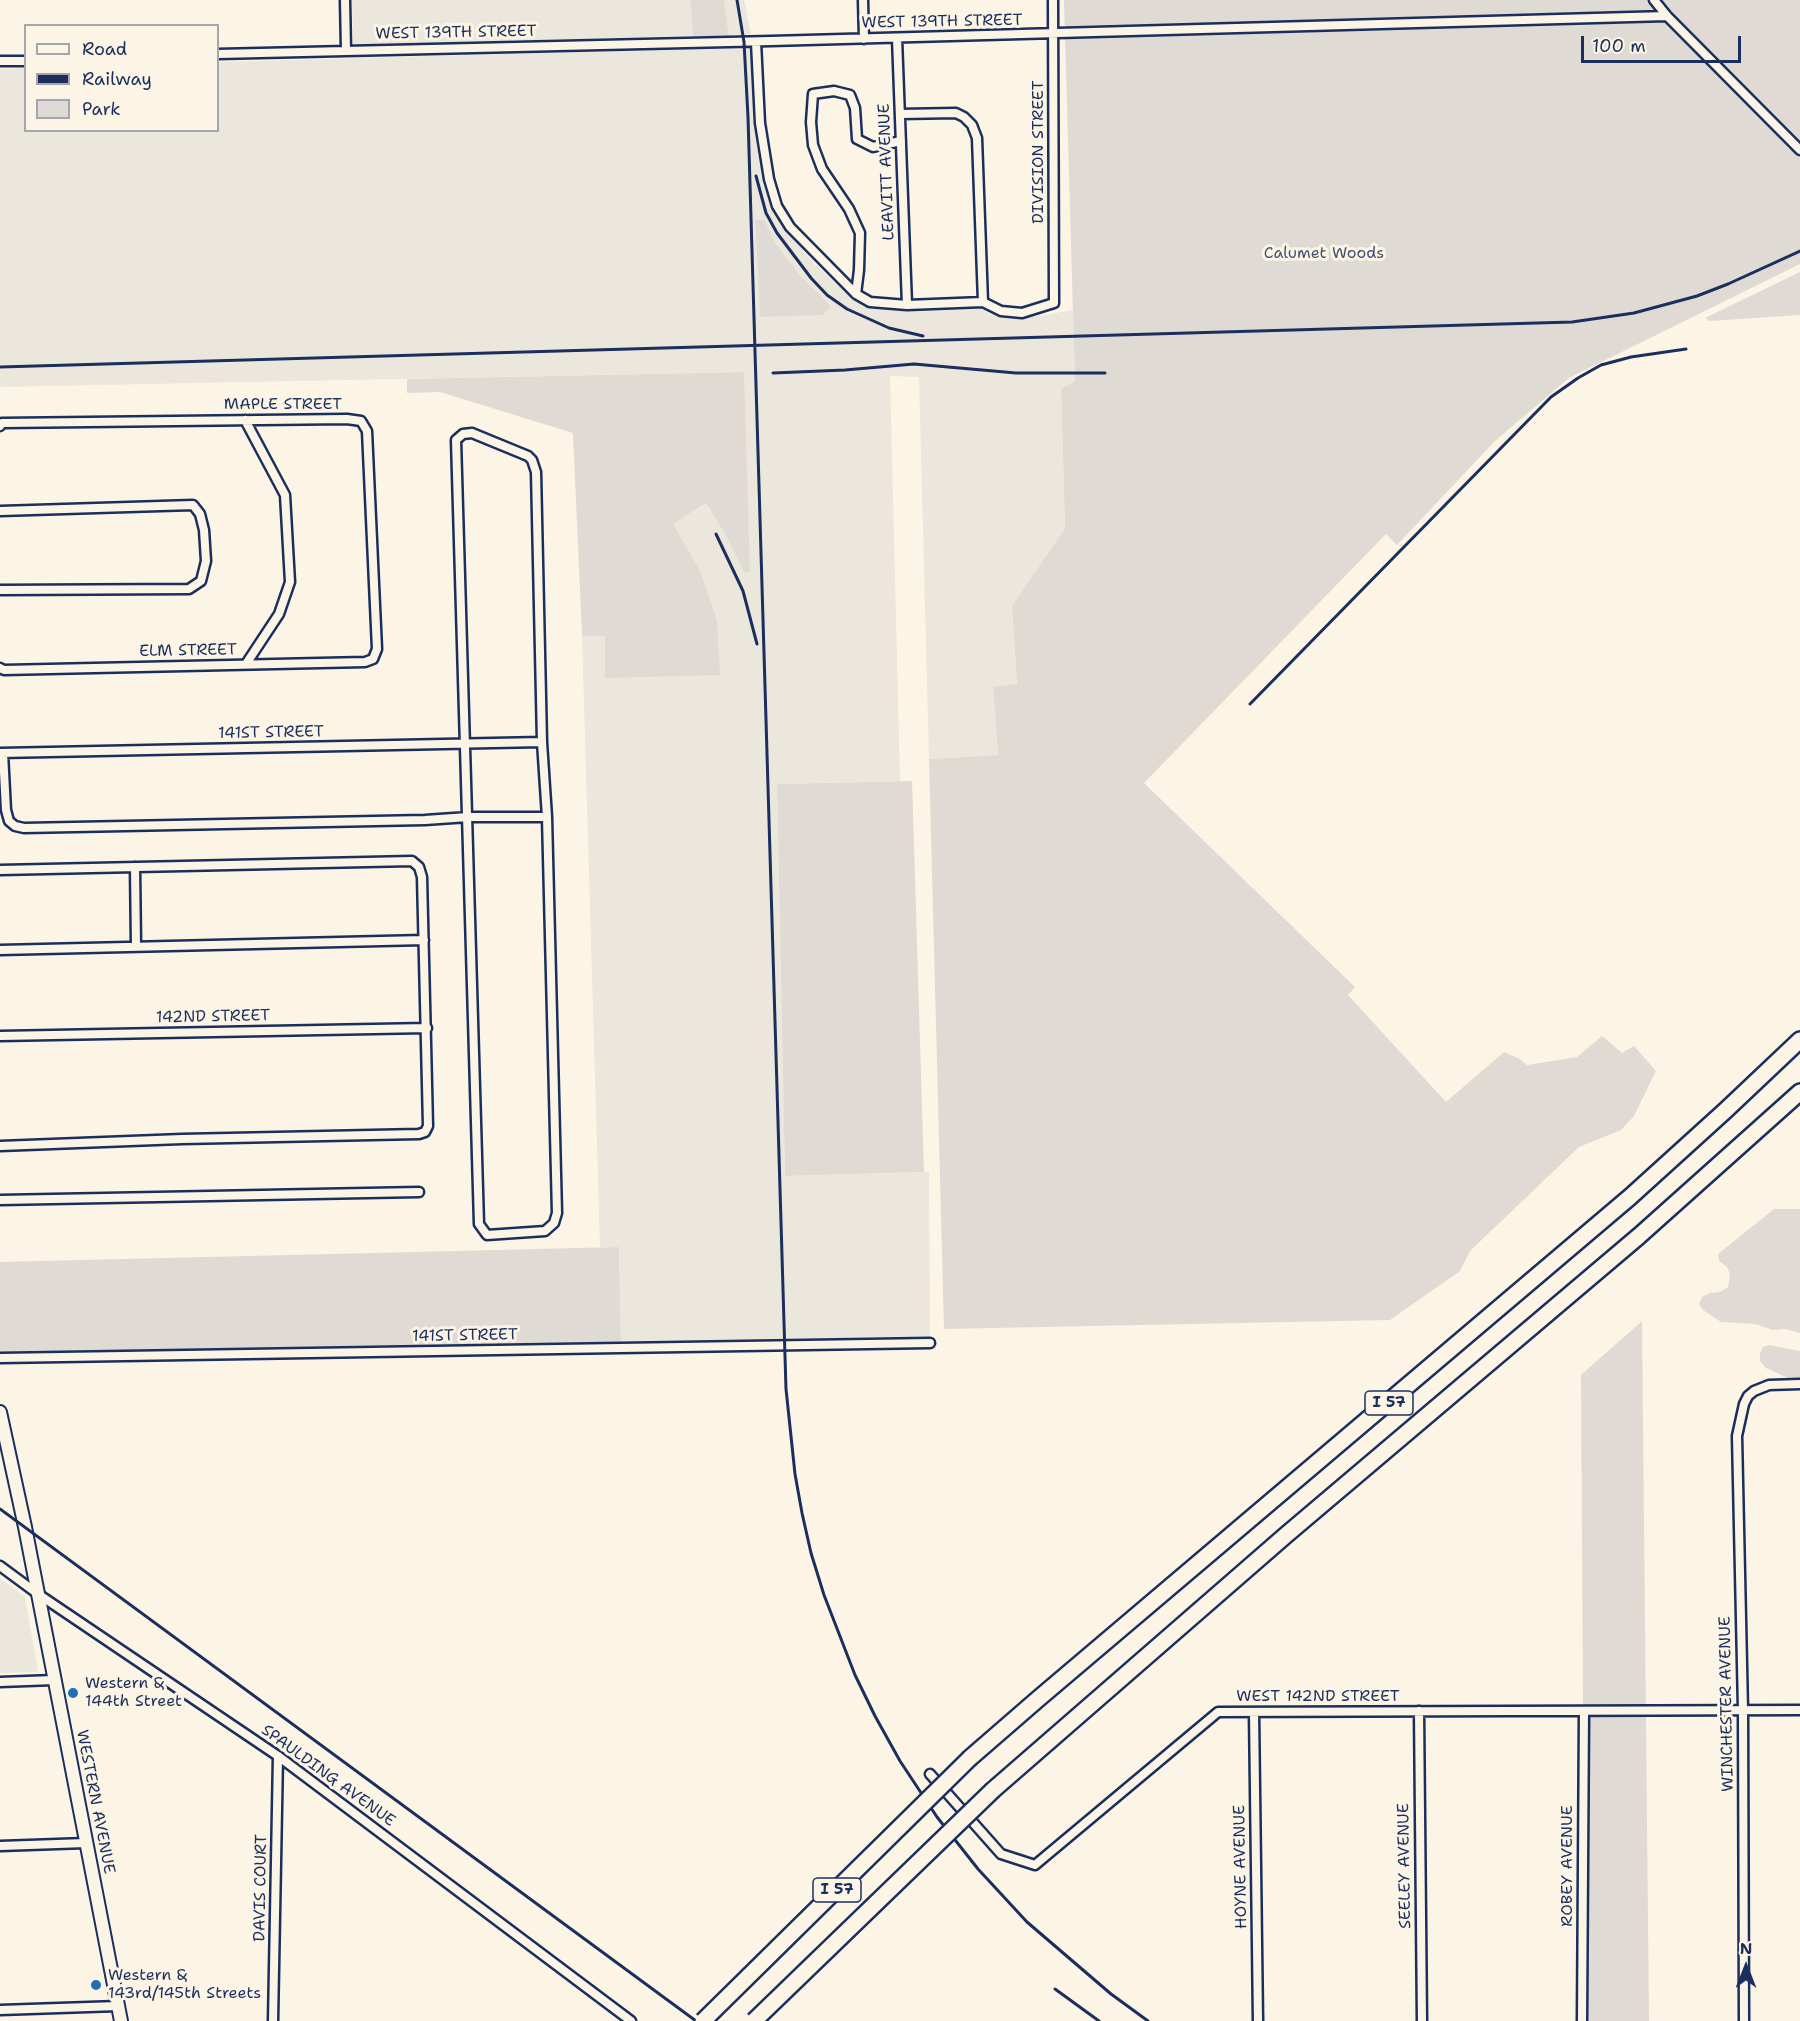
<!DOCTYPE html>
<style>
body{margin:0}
#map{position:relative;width:1800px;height:2021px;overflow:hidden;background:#fcf5e5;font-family:"Shantell Sans",sans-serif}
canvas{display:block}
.legend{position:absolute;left:24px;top:24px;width:195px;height:108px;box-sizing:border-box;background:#fcf5e5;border:2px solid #a2a6af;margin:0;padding:8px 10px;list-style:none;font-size:18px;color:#1b2f5e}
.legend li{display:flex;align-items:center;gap:12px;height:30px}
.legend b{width:30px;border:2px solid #a2a6af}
.north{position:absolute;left:1716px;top:1937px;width:60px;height:60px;-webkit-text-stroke:4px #fcf5e5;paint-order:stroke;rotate:0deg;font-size:16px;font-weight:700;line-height:24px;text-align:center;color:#1b2f5e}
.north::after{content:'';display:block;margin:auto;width:21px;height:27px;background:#1b2f5e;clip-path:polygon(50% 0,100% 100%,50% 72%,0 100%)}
.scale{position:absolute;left:1581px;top:36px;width:160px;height:27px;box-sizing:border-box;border:3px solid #1b2f5e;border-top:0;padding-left:8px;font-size:18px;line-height:21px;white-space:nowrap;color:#1b2f5e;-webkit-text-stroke:4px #fcf5e5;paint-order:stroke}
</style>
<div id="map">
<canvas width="1800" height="2021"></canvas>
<ul class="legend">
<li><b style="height:8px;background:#fcf5e5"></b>Road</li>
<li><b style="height:8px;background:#1b2f5e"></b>Railway</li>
<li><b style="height:16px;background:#dfdbd4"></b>Park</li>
</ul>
<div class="north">N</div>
<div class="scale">100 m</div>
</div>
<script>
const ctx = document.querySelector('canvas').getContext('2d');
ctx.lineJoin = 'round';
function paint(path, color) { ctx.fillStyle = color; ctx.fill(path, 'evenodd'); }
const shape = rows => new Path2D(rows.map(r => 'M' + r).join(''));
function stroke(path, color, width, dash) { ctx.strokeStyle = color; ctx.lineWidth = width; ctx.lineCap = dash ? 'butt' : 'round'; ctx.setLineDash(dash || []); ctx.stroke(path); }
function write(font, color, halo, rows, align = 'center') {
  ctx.font = font + ' "Shantell Sans",sans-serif'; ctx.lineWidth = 6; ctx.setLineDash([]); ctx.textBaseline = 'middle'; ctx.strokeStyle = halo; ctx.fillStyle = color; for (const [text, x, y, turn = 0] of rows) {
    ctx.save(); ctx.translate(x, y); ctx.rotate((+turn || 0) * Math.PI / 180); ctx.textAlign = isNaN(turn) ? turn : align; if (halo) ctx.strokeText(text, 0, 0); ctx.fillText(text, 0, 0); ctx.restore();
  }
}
const built = shape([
 [352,0,690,0,693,36,353,45],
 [724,0,744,0,751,34,729,36],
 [751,47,756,128,766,187,786,230,814,264,853,297,879,307,978,306,990,314,1039,316,1073,310,1075,383,1061,388,1065,528,1012,606,1017,685,993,687,998,755,929,759,919,377,890,376,900,781,777,784,785,1176,929,1172,930,1343,621,1348,619,1247,600,1247,582,636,605,636,605,678,673,524,706,503,725,534,744,572,744,372,0,387,0,69,25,68,26,130,218,130,218,62],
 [755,220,765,220,775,243,800,275,831,306,760,316],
 [0,1578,25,1597,38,1672,0,1673]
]);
const green = shape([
 [690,0,724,0,729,36,693,36],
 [1064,0,1800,0,1800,264,1569,378,1495,441,1397,545,1386,534,1144,783,1355,987,1348,995,1446,1102,1504,1052,1520,1059,1527,1065,1577,1057,1602,1036,1622,1053,1634,1046,1656,1071,1634,1116,1621,1130,1579,1147,1470,1251,1460,1271,1390,1320,944,1329,929,759,998,755,993,687,1017,684,1012,606,1065,528,1061,388,1075,382],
 [755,220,765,220,775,243,800,275,831,306,823,315,760,317],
 [1800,272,1800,315,1710,321,1705,318],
 [744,372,750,572,744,572,725,534,706,503,673,524,701,573,717,620,720,675,605,678,605,636,582,636,573,433,440,392,407,393,407,379],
 [912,781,924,1172,785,1176,777,784],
 [1774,1209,1800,1209,1800,1333,1785,1329,1773,1330,1755,1324,1721,1322,1703,1310,1699,1304,1702,1297,1710,1293,1720,1292,1728,1287,1730,1274,1727,1267,1719,1261,1718,1254],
 [619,1247,621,1348,0,1358,0,1262],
 [1642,1321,1649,2021,1585,2021,1581,1375],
 [1769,1345,1800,1351,1800,1379,1788,1378,1766,1368,1760,1361,1760,1354,1763,1347]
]);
const street = shape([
 [345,0,346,50],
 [863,0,864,39],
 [1654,0,1667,16,1800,150],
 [897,38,907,305],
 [756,42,760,123,769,179,777,206,790,227,856,294,870,302,907,305,983,302,1001,311,1022,313,1054,303,1053,0],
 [218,54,771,41,1667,16],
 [0,61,26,61],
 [900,114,956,113,964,117,972,125,977,138,983,302],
 [856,294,859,270,860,233,849,209,822,169,813,145,811,122,813,94,834,91,850,95,855,108,857,139,873,147,901,141],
 [245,420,285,495,290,582,279,614,246,664],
 [0,426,2,423,347,419,361,421,367,431,377,649,373,659,365,662,4,670,0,668],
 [472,433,528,456,532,460,536,472,542,742,547,817,557,1213,554,1223,545,1231,487,1235,479,1224,456,440,463,434,472,433],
 [0,511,193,505,200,514,204,530,206,561,201,581,189,589,0,590],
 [0,753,542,742],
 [3,753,6,810,9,821,15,826,24,828,425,820,468,817,547,817],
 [135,867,136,946],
 [0,870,412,861,419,867,422,877,428,1126,425,1132,419,1134,182,1139,0,1146],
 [0,950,424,940],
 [0,1036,427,1028],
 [0,1200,419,1192],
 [0,1358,930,1343],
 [0,1566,38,1594,278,1756,631,2021],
 [0,1682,54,1680],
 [1419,1711,1422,2021],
 [1254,1712,1258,2021],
 [930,1774,1001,1854,1035,1865,1218,1712,1800,1710],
 [0,1846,86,1843],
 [0,2010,118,2006],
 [273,2021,278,1756],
 [1582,2021,1584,1711],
 [1744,2021,1743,1710,1737,1436,1744,1404,1748,1396,1754,1391,1769,1385,1800,1384]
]);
const secondary = shape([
 [0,1412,25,1527,121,2021]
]);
const highway = shape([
 [970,1758,1038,1699,1630,1197,1726,1110,1800,1040],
 [993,1790,1286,1535,1639,1236,1800,1092]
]);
const rail = shape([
 [737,0,744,42,748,117,786,1389,795,1474,802,1513,811,1553,824,1595,855,1675,875,1716,900,1761,937,1817,978,1869,1027,1922,1111,1994,1148,2021],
 [756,176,766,213,777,233,811,278,827,295,847,309,889,328,923,336],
 [0,367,1572,322,1634,313,1697,296,1728,284,1800,251],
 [773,373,845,370,914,364,1016,373,1105,373],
 [716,534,743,591,757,644],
 [1250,704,1551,397,1578,378,1601,365,1631,357,1686,349],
 [0,1509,696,2021],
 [1055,1989,1099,2021]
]);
const highwayBridge = shape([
 [703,2021,970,1758],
 [754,2021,993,1790]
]);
const markers = [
 [73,1693,6,"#1f6fb2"],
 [96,1985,6,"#1f6fb2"]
];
const shields = [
 [1389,1403,48],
 [837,1890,48]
];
const shieldNames = [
 ["I 57",1389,1403],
 ["I 57",837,1890]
];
const streetNames = [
 ["WEST 139TH STREET",942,22,-1],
 ["WEST 139TH STREET",456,33,-1],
 ["DIVISION STREET",1039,152,-90],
 ["LEAVITT AVENUE",887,172,-92],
 ["MAPLE STREET",283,405],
 ["ELM STREET",188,651,-1],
 ["141ST STREET",271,733,-1],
 ["142ND STREET",213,1017,-1],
 ["141ST STREET",465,1336,-1],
 ["WEST 142ND STREET",1318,1697],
 ["WINCHESTER AVENUE",1727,1704,-91],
 ["SPAULDING AVENUE",328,1776,36],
 ["WESTERN AVENUE",95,1802,79],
 ["SEELEY AVENUE",1405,1866,-91],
 ["ROBEY AVENUE",1568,1866,-90],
 ["HOYNE AVENUE",1241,1867,-91],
 ["DAVIS COURT",261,1888,-89]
];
const parkNames = [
 ["Calumet Woods",1324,254]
];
const poiNames = [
 ["Western &",85,1684],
 ["144th Street",85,1702],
 ["Western &",108,1976],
 ["143rd/145th Streets",108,1994]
];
paint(built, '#ece7dc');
paint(green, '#dfdbd4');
stroke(street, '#1b2f5e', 13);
stroke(secondary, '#1b2f5e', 16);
stroke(highway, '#1b2f5e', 20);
stroke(street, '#fcf5e5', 8);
stroke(secondary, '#fcf5e5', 12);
stroke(highway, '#fcf5e5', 15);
stroke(rail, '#1b2f5e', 3);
stroke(highwayBridge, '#1b2f5e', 20, []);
stroke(highwayBridge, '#fcf5e5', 15);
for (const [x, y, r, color] of markers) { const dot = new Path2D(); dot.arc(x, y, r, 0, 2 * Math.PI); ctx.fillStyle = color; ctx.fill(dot); stroke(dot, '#fcf5e5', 2); }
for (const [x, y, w] of shields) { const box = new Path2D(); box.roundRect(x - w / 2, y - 12, w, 24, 4.5); ctx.fillStyle = '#fcf5e5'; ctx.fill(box); stroke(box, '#1b2f5e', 1.5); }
write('bold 15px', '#1b2f5e', null, shieldNames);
write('16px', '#1b2f5e', '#fcf5e5', streetNames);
write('16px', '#425176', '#fcf5e5', parkNames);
write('16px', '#1b2f5e', '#fcf5e5', poiNames, 'left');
</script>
